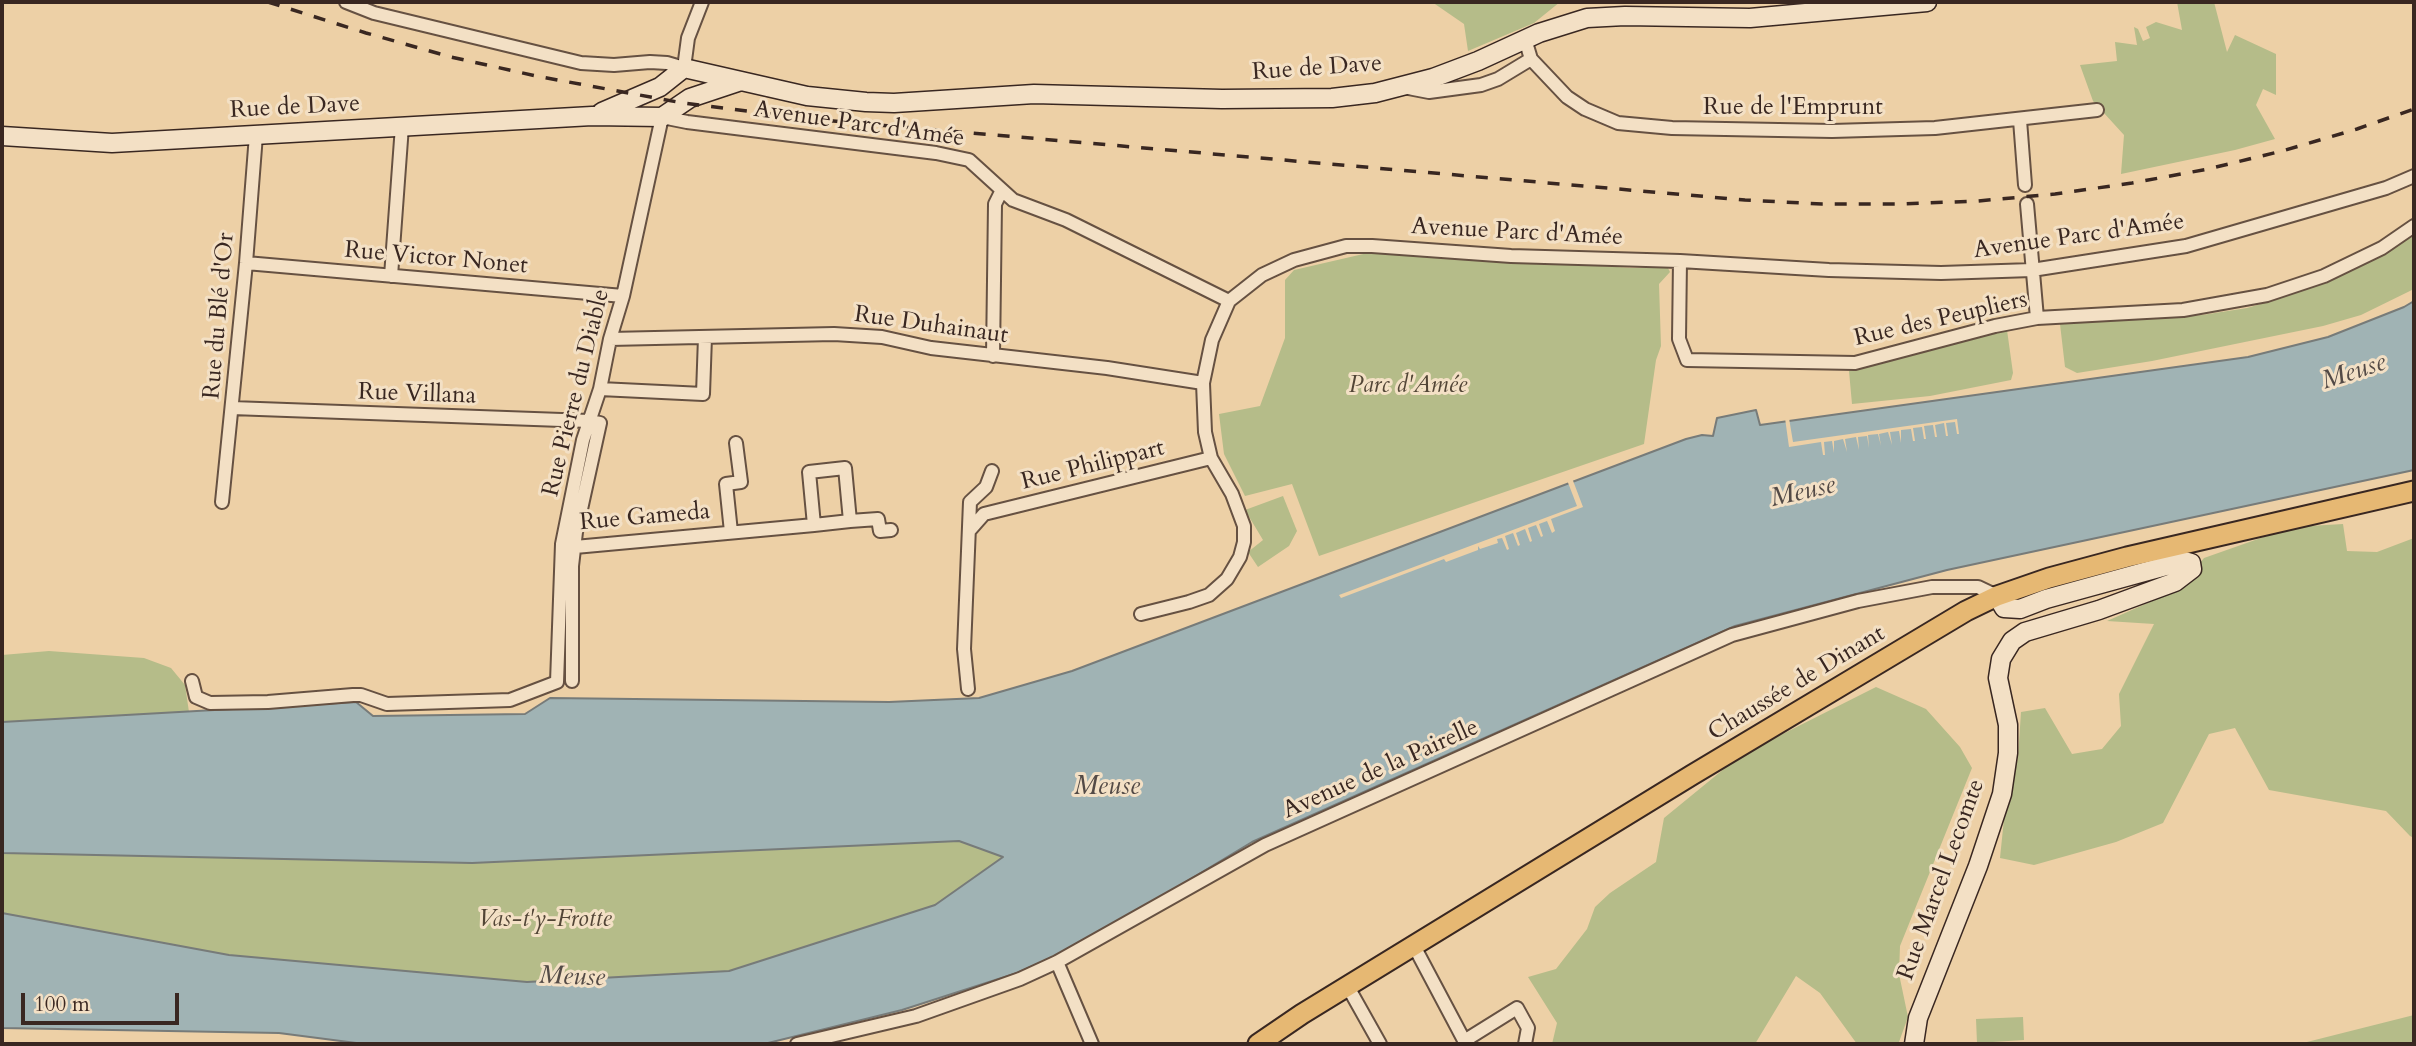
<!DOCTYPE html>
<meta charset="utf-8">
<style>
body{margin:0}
#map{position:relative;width:2416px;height:1046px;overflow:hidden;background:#edd0a6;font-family:Cardo,serif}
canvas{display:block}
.frame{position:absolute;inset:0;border:4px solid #392721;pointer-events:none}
.scale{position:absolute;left:21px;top:993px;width:158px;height:32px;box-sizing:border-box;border:4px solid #392721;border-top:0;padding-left:9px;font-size:21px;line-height:24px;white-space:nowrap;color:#392721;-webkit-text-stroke:5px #f3e0c5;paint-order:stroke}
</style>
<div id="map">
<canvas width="2416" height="1046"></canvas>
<div class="frame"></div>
<div class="scale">100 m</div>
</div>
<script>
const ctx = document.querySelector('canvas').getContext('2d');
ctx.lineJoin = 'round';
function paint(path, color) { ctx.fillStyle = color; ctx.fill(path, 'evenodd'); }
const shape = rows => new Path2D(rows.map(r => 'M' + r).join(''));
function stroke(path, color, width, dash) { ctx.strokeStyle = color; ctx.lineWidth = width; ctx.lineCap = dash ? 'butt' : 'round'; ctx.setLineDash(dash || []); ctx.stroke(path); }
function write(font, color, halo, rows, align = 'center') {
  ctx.font = font + ' Cardo,serif'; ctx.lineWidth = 6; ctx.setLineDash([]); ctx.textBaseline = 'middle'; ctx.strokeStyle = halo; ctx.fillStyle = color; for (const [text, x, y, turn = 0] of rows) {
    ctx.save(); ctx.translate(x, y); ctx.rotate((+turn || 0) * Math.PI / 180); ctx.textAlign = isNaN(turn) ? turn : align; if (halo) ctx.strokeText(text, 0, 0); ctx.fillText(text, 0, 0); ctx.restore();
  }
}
const green = shape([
 [1432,2,1560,2,1534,23,1468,51,1464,24],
 [2177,2,2214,2,2227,52,2235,35,2276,54,2276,95,2263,89,2256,105,2275,139,2235,150,2121,174,2124,135,2093,101,2080,65,2117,61,2115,42,2137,45,2134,27,2138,29,2143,41,2150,38,2146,27,2156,22,2182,30],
 [2414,232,2414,289,2361,315,2323,326,2152,361,2077,373,2065,367,2060,324,2202,315,2247,308,2278,299,2350,267],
 [1372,252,1633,268,1668,268,1670,272,1659,284,1661,346,1656,360,1644,444,1319,556,1292,484,1245,496,1224,454,1219,414,1260,406,1285,338,1285,280,1294,270],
 [2007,330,2013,373,2011,380,1930,396,1852,404,1849,371],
 [1283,496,1297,531,1289,546,1258,567,1248,552,1263,540,1245,510],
 [2343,524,2347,551,2377,552,2414,538,2414,838,2410,836,2386,811,2269,790,2235,728,2209,734,2163,823,2116,842,2034,865,2000,858,2005,809,2018,758,2021,712,2045,708,2072,754,2102,749,2121,726,2119,694,2154,624,2107,621,2179,589,2204,558,2292,527],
 [49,651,144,658,171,668,185,685,189,712,2,722,2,655],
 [1876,687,1926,709,1960,747,1972,768,1900,946,1899,974,1908,1017,1899,1042,1897,1044,1857,1044,1820,993,1796,976,1755,1044,1552,1044,1557,1023,1528,977,1556,969,1587,929,1595,907,1610,893,1656,862,1664,818,1741,755],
 [959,841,1004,857,935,905,729,971,527,982,229,955,2,913,2,853,472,863],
 [2414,1015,2414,1044,2299,1044],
 [2023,1017,2024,1040,1977,1043,1976,1019]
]);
const water = shape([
 [2414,301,2414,470,1947,570,1735,626,1252,842,1083,944,1017,973,902,1010,764,1044,364,1044,279,1033,2,1028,2,913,229,955,527,982,729,971,935,905,1003,857,959,841,472,863,2,853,2,722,356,702,373,716,525,714,550,698,889,702,979,698,1072,671,1686,439,1702,435,1713,436,1717,418,1756,410,1760,425,2248,357,2328,337,2404,307,2414,301]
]);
const pier = shape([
 [1785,418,1789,418,1793,442,1957,419,1959,434,1957,434,1955,422,1946,423,1948,436,1946,436,1944,423,1935,425,1937,437,1935,437,1933,425,1924,426,1926,439,1924,439,1922,427,1913,428,1915,441,1913,441,1911,429,1901,430,1901,443,1899,431,1890,432,1892,445,1888,432,1879,434,1881,446,1878,434,1868,435,1869,448,1867,436,1858,437,1859,450,1856,437,1845,439,1847,452,1843,439,1834,441,1834,453,1832,441,1824,442,1825,455,1823,455,1821,442,1789,447],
 [1572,478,1583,507,1551,519,1555,531,1552,533,1547,521,1539,524,1543,536,1541,537,1536,525,1528,528,1532,541,1530,542,1525,529,1516,533,1520,545,1518,546,1513,533,1505,536,1509,549,1507,550,1502,538,1497,539,1498,543,1480,549,1478,546,1478,550,1446,562,1444,559,1341,598,1339,595,1577,506,1567,480]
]);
const street = shape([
 [346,2,374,13,581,63,614,65,650,62,667,63,684,68,688,38,702,2],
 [1525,39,1531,59,1567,97,1585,109,1618,123,1672,128,1832,131,1935,128,2097,110],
 [1403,87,1429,92,1481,85,1498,79,1531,59],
 [2020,120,2025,185],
 [2027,204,2037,318],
 [1680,261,1679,339,1687,360,1855,363,1995,326,2037,318,2183,310,2267,295,2324,276,2382,248,2414,226],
 [246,263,623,296],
 [391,276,402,126],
 [610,339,834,334,882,337,931,348,1107,368,1203,383],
 [993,356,995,204,1002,190],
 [600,389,703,394,705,337],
 [232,408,589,421,600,423,576,532,572,566,572,681],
 [222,502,246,263,256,135],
 [850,521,878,519,880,531,891,530],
 [969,531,984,514,1211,458],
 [731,532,726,484,741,482,736,443],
 [568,545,575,547,814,525,850,521,845,468,809,472,814,525],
 [1141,614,1189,602,1209,595,1227,579,1240,557,1244,542,1244,526,1232,494,1211,458,1205,432,1203,383,1212,340,1229,301,1262,275,1294,260,1346,246,1372,246,1511,256,1680,261,1829,270,1941,273,2032,270,2186,246,2386,188,2414,176],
 [192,681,196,697,210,703,268,702,353,695,361,695,387,704,510,700,557,682,562,544,583,440,600,389,610,339,623,296,662,117,687,122,936,153,969,160,1013,200,1066,220,1229,301],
 [968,689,964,649,970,502,986,487,992,471],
 [1414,946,1466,1044],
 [1057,962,1092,1044],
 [1348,987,1380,1044],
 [1464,1041,1517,1008,1528,1028,1525,1044],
 [797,1044,916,1016,1020,979,1057,962,1265,845,1732,635,1858,601,1932,587,1978,587,1997,596]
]);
const secondary = shape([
 [684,68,807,96,866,102,894,103,1034,94,1222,99,1332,98,1375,93,1433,78,1478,61,1539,33,1587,18,1625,16,1750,18,1927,2],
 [602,112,660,87,684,68],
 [2,136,112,143,592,116,662,117,690,98,738,82],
 [1914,1044,1918,1018,1978,866,2002,794,2008,753,2008,725,1998,678,2001,659,2012,641,2025,632,2099,610,2175,582,2192,569,2191,563,2184,561,2046,599,2020,609,2004,608,1997,596]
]);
const primary = shape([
 [1258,1044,1302,1014,1692,775,1966,611,1997,596,2049,578,2127,557,2414,491]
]);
const rail = shape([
 [268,2,366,33,451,57,536,76,683,103,810,119,1745,200,1822,204,1899,204,1978,201,2055,194,2132,183,2208,169,2282,151,2357,129,2414,109]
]);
const streetNames = [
 ["Rue de Dave",1317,69,-4],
 ["Rue de Dave",295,108,-3],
 ["Rue de l'Emprunt",1793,108],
 ["Avenue Parc d'Amée",859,125,8],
 ["Avenue Parc d'Amée",1517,233,3],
 ["Avenue Parc d'Amée",2079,237,-8],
 ["Rue Victor Nonet",436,259,5],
 ["Rue du Blé d'Or",220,316,-85],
 ["Rue des Peupliers",1941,320,-13],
 ["Rue Duhainaut",931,326,8],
 ["Rue Pierre du Diable",577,393,-76],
 ["Rue Villana",417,395,2],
 ["Rue Philippart",1093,466,-14],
 ["Rue Gameda",645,518,-5],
 ["Chaussée de Dinant",1797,684,-31],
 ["Avenue de la Pairelle",1381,770,-24],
 ["Rue Marcel Lecomte",1942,880,-70]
];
const parkNames = [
 ["Parc d'Amée",1408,386],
 ["Vas-t'y-Frotte",545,920]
];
const waterNames = [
 ["Meuse",2354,373,-18],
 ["Meuse",1803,493,-13],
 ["Meuse",1107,788],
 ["Meuse",572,978,2]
];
paint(green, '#b5bc89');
paint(water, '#a0b3b4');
stroke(water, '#777b79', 2);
paint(pier, '#edd0a6');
stroke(street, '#665142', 16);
stroke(secondary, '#392721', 21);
stroke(primary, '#392721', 23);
stroke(street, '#f3e0c5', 12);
stroke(secondary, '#f3e0c5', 18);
stroke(primary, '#e6b873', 19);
stroke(rail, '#392721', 3.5, [12, 12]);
write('24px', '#392721', '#f3e0c5', streetNames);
write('italic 24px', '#524536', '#f3e0c5', parkNames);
write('italic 26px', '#534a46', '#f3e0c5', waterNames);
</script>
